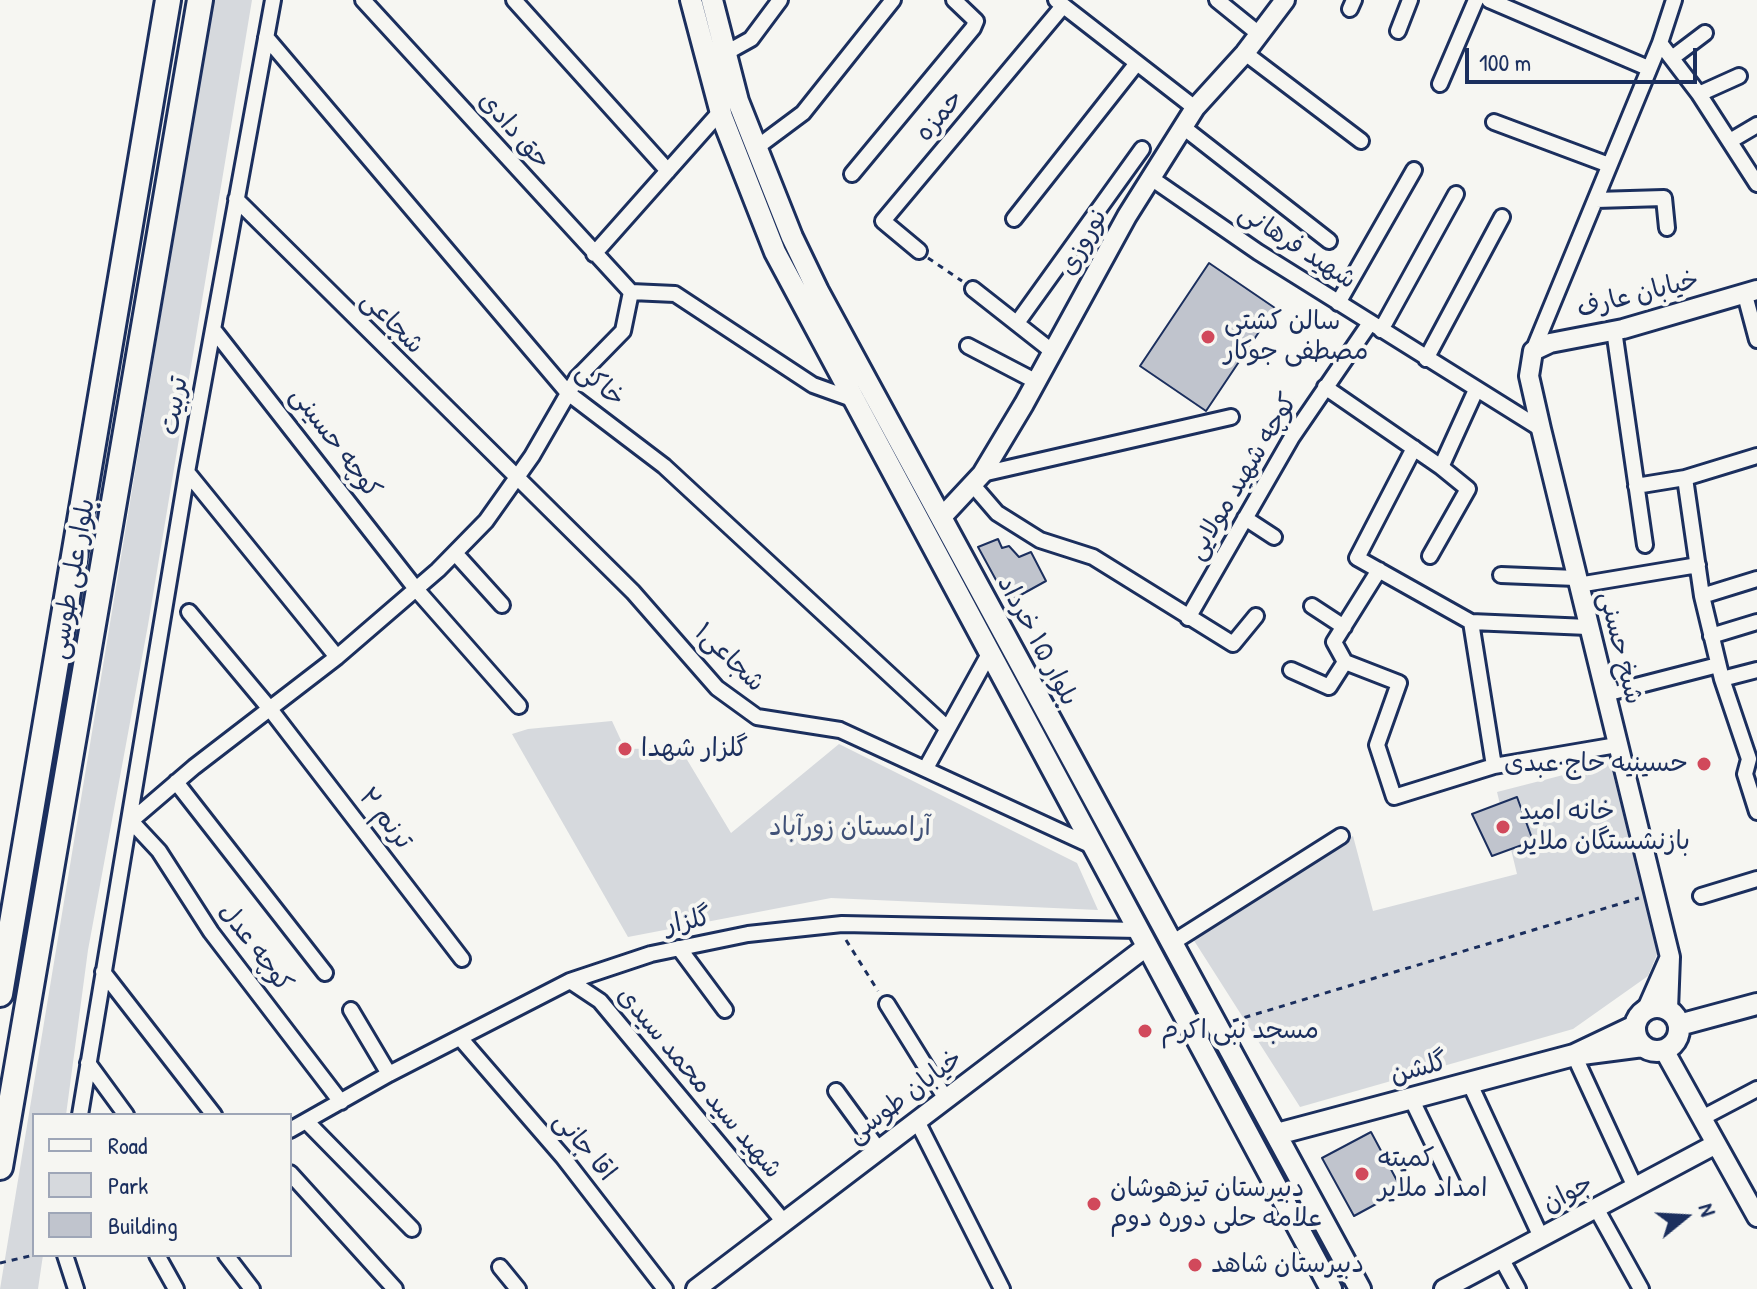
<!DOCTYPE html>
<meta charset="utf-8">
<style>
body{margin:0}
#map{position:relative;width:1757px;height:1289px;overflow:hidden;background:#f6f6f2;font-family:"Patrick Hand",sans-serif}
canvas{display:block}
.legend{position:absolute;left:32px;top:1113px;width:260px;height:144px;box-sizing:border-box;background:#f6f6f2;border:2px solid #9ea6b7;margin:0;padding:10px 14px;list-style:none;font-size:24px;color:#1b2f5e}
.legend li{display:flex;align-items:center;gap:16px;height:40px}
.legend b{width:40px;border:2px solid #9ea6b7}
.north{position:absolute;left:1645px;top:1177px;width:80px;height:80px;-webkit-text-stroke:6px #f6f6f2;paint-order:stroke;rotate:72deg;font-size:22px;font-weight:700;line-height:32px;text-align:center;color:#1b2f5e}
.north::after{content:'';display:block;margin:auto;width:28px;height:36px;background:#1b2f5e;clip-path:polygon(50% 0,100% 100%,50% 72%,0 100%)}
.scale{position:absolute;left:1465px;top:48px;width:232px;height:36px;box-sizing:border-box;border:4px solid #1b2f5e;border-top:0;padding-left:10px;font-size:24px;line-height:28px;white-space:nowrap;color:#1b2f5e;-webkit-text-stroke:6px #f6f6f2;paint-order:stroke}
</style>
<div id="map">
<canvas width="1757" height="1289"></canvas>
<ul class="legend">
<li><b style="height:10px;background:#f6f6f2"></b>Road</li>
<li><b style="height:22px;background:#d6d9dd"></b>Park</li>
<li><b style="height:22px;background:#c0c4cd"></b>Building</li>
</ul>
<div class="north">N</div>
<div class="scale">100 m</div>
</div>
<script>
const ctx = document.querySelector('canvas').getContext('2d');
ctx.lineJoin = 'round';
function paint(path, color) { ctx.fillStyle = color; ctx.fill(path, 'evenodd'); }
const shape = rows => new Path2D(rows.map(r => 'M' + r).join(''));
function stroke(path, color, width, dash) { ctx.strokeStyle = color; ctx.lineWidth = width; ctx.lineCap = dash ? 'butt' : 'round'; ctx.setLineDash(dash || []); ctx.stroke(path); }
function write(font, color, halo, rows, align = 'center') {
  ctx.font = font + ' "Patrick Hand","Playpen Sans Arabic",sans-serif'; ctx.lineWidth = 8; ctx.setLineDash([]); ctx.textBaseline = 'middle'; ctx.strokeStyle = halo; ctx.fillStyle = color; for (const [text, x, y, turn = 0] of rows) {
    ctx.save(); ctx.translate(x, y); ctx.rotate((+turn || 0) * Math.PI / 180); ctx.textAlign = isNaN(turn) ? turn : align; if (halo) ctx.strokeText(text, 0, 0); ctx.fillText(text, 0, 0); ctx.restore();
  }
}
const green = shape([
 [213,0,252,0,148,625,88,950,66,1115,34,1115,34,1255,43,1255,38,1289,0,1289],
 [612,721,625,749,680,748,731,833,839,744,1077,863,1098,910,831,898,628,937,512,734,528,729],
 [1610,763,1658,952,1648,976,1573,1029,1300,1107,1193,939,1353,836,1373,911,1517,874,1497,792]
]);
const building = shape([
 [1209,263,1275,308,1206,411,1140,366,1209,263],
 [998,539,1002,548,1009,546,1019,557,1031,552,1046,581,1008,602,978,547,998,539],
 [1517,797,1533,841,1492,856,1472,814,1517,797],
 [1371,1132,1402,1190,1354,1216,1322,1158,1371,1132]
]);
const path = shape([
 [928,258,962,281],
 [846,940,878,991],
 [1233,1021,1639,898],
 [0,1263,34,1255]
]);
const minor = shape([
 [363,0,631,292],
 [514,0,668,171],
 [1056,0,1195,108],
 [1217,0,1259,34],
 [1489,0,1648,68],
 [1350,9,1354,0],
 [1398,31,1410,0],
 [266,37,568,393,664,466,946,727],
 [1660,43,1699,94,1757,184],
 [1245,53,1361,141],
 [724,54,751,39,780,0],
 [1672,58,1705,33],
 [1440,84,1476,0],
 [1699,94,1739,76],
 [1494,122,1609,165],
 [1183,127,1329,241],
 [1730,141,1757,125],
 [756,148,803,113,893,0],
 [852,174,973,28,976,21,954,0],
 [1151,178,1258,252,1541,429],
 [236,199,633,592,717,688,757,717,840,730,1092,846],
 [1596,200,1664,198,1667,228],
 [1014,219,1137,63],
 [919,251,883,221,1063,6],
 [594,254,720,112],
 [973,289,1053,352],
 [631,292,675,294,813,385,852,399],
 [1745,295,1757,340],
 [1338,303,1414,170],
 [1017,323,1142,149],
 [213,329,416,589,519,706],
 [1381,330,1456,194],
 [1614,330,1645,545],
 [968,346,1037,382],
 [1533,351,1660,43,1674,0],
 [1426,359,1502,217],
 [1325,387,1441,467,1476,390],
 [1414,448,1357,558,1471,622,1588,627],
 [187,472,337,657],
 [982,474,1231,417],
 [1685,478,1702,596,1722,679,1749,759,1745,774,1757,812],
 [972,484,997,513,1040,540,1093,557,1233,644,1256,616],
 [1636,486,1685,478,1757,456],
 [1245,518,1274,537],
 [455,553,502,605],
 [1430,556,1468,489,1441,467],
 [1379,570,1334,642,1345,662,1399,683,1377,745,1394,797,1494,766,1617,745],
 [1501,575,1576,578],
 [1578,585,1698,565],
 [1702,596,1757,579],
 [1312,606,1344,627],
 [189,612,270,709,462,959],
 [1188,618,1292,437,1370,323],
 [1471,622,1494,766],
 [1711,636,1757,622],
 [1291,670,1329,687,1345,662],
 [1722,679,1757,670],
 [1605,694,1718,665],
 [926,768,989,654],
 [176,782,325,973],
 [1701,896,1757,879],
 [1172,943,1341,836],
 [679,948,725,1010],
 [103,972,214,1115],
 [570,981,600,1001,784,1222],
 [887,1004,946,1099],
 [351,1010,389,1074],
 [461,1039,563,1157,665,1289],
 [1574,1055,1635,1187],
 [88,1063,126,1115],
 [1469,1082,1541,1237],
 [836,1091,879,1150],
 [1411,1098,1453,1185],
 [341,1102,211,932,159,851,131,821,194,767,337,657,438,570,486,521,532,456,577,378,623,331,631,292],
 [80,1115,187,472,273,0],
 [1702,1118,1757,1089],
 [306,1121,412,1229],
 [917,1121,1002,1289],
 [290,1130,389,1074,570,981,651,954,748,934,842,924,1138,930],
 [290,1173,395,1289],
 [1596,1208,1641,1289],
 [65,1255,76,1289],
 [157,1255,176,1289],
 [226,1255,252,1289],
 [1501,1258,1518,1289],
 [500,1267,518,1289]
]);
const tertiary = shape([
 [941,518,982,474,1024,404,1127,216,1195,108,1245,53,1285,0],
 [1670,957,1541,429,1529,376,1533,351,1550,343,1623,329,1757,290],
 [1647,1009,1670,957,1668,1010],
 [1664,1050,1757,1217],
 [696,1289,1146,947],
 [1444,1289,1716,1144]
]);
const secondary = shape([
 [691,0,722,117,775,252,1331,1289],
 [712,0,738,101,792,237,818,291,1360,1289],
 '1635 1029a22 22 0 1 1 44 0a22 22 0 1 1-44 0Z',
 [1679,1025,1757,1004],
 [1635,1026,1574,1055,1643,1046],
 [1277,1134,1574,1055]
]);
const trunk = shape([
 [0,994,168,0],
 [0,1167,200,0]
]);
const markers = [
 [1208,337,8,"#d1495b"],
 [625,749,8,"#d1495b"],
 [1704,764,8,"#d1495b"],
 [1503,827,8,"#d1495b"],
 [1145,1031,8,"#d1495b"],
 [1362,1174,8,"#d1495b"],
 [1094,1204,8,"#d1495b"],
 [1195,1265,8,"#d1495b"]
];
const streetNames = [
 ["حمزه",940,116,-50],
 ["حق دادی",514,131,48],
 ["نوروزی",1084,242,-61],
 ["شهید فرهانی",1297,247,33],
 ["خیابان عارف",1638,295,-14],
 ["شجاعی",392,323,45],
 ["خاکی",600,385,40],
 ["تربیت",175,406,-80],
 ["کوچه حسینی",335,443,53],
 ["کوچه شهید مولایی",1243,477,-59],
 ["بلوار علی طوسی",73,579,-80],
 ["بلوار ۱۵ خرداد",1037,641,62],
 ["شیخ حسنی",1620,648,76],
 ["شجاعی۱",729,658,44],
 ["ترنم ۲",385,819,52],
 ["گلزار",688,922,-12],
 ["کوچه عدل",255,948,53],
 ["گلشن",1419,1069,-15],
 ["شهید سید محمد سیدی",699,1083,50],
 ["خیابان طوسی",905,1097,-37],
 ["اقا جانی",584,1147,50],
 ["جوان",1568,1194,-28]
];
const poiNames = [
 ["سالن کشتی",1224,322],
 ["مصطفی جوکار",1224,352],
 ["گلزار شهدا",641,749],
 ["حسینیه حاج عبدی",1688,764,"right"],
 ["خانه امید",1519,812],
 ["بازنشستگان ملایر",1519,842],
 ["مسجد نبی اکرم",1161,1031],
 ["کمیته",1378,1159],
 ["امداد ملایر",1378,1189],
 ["دبیرستان تیزهوشان",1110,1189],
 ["علامه حلی دوره دوم",1110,1219],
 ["دبیرستان شاهد",1211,1265]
];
const parkNames = [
 ["آرامستان زورآباد",850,828]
];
paint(green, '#d6d9dd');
paint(building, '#c0c4cd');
stroke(building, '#1b2f5e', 2);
stroke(minor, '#1b2f5e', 20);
stroke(tertiary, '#1b2f5e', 24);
stroke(secondary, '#1b2f5e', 26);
stroke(trunk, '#1b2f5e', 30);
stroke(path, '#1b2f5e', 3, [6, 6]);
stroke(minor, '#f6f6f2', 14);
stroke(tertiary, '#f6f6f2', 18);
stroke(secondary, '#f6f6f2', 20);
stroke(trunk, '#f6f6f2', 24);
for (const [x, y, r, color] of markers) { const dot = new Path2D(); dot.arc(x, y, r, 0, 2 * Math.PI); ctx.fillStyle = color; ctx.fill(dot); stroke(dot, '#f6f6f2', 3); }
write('26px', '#1b2f5e', '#f6f6f2', streetNames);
write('26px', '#1b2f5e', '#f6f6f2', poiNames, 'left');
write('26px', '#405177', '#f6f6f2', parkNames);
</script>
